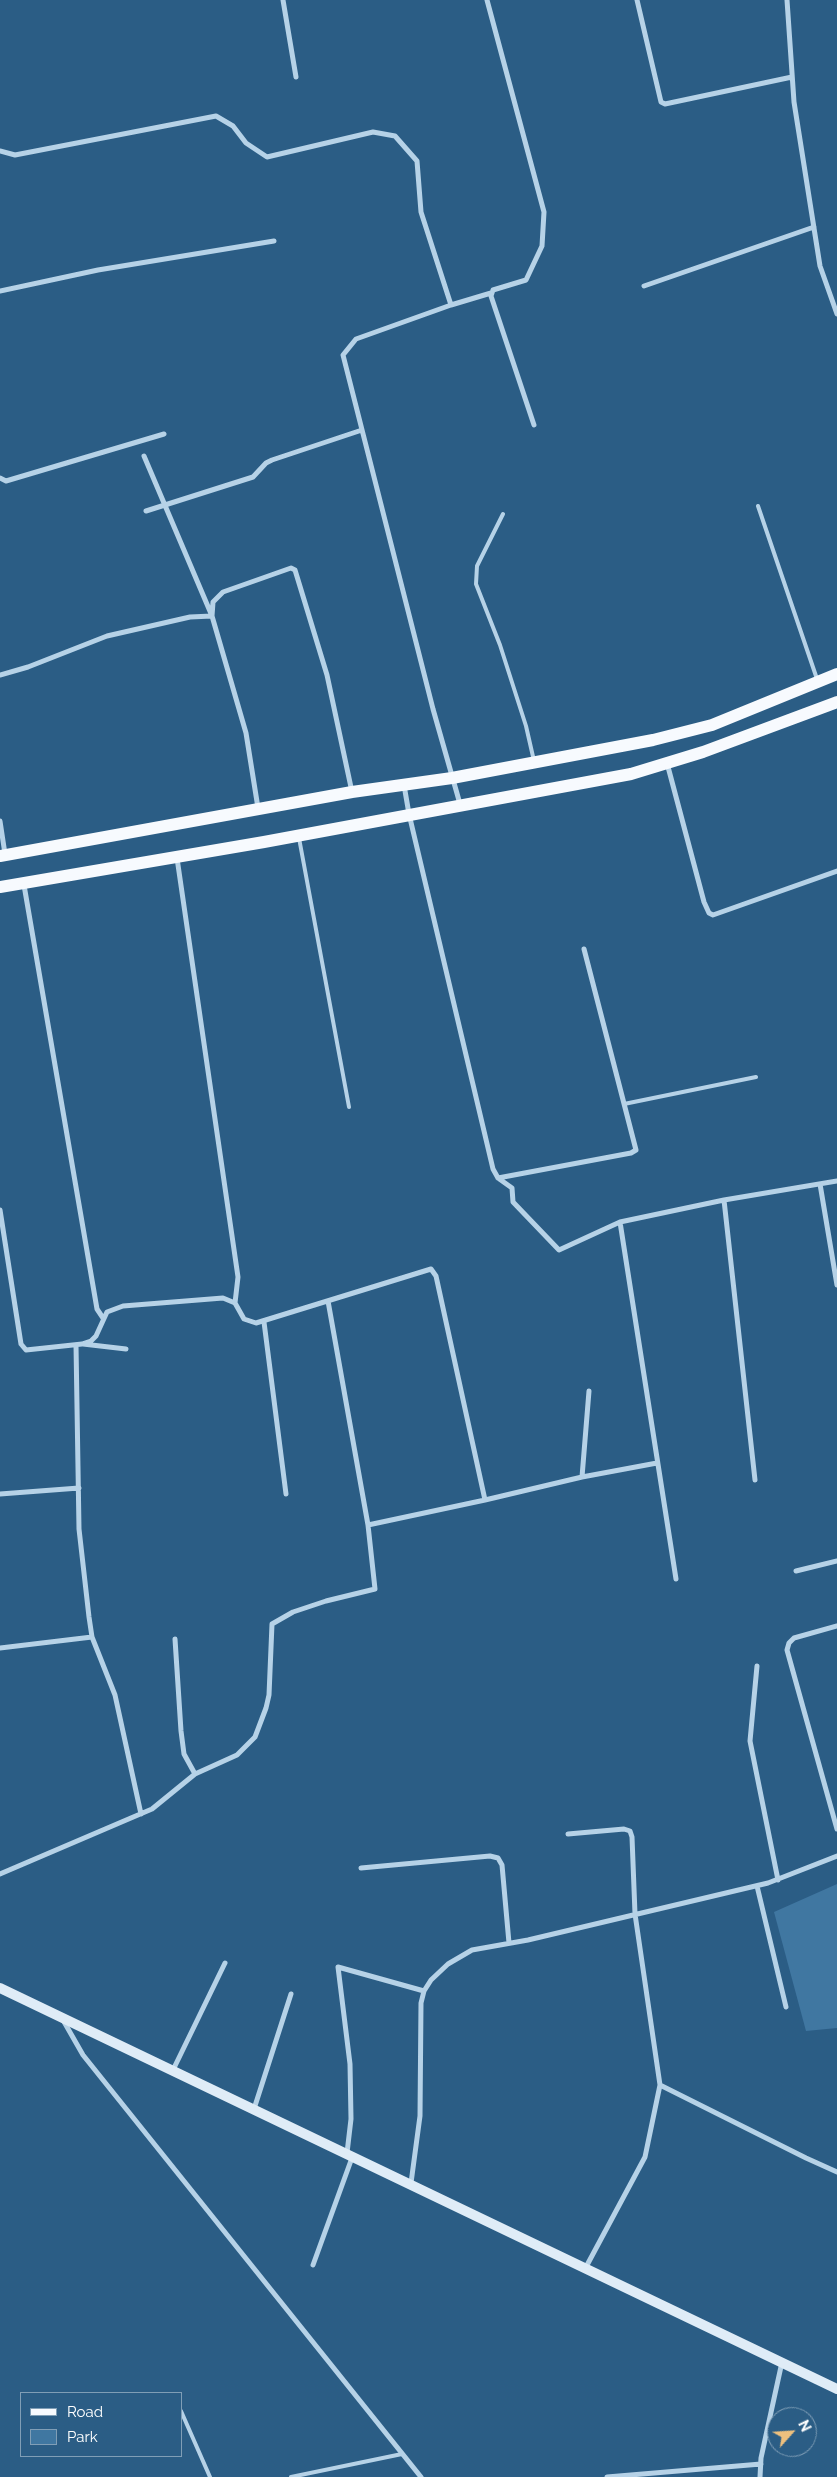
<!DOCTYPE html>
<style>
body{margin:0}
#map{position:relative;width:837px;height:2477px;overflow:hidden;background:#2b5d85;font-family:Raleway,sans-serif}
canvas{display:block}
.legend{position:absolute;left:20px;top:2392px;width:162px;height:65px;box-sizing:border-box;background:#2b5d85;border:1px solid #809eb6;margin:0;padding:6px 9px;list-style:none;font-size:15px;color:#fff}
.legend li{display:flex;align-items:center;gap:10px;height:25px}
.legend b{width:25px;border:1px solid #809eb6}
.north{position:absolute;left:767px;top:2407px;width:50px;height:50px;box-sizing:border-box;background:#2b5d85;border:1px solid #809eb6;border-radius:50%;rotate:64deg;font-size:14px;font-weight:700;line-height:20px;text-align:center;color:#fff}
.north::after{content:'';display:block;margin:auto;width:18px;height:22px;background:#edc07e;clip-path:polygon(50% 0,100% 100%,50% 72%,0 100%)}
</style>
<div id="map">
<canvas width="837" height="2477"></canvas>
<ul class="legend">
<li><b style="height:6px;background:#f7fafe"></b>Road</li>
<li><b style="height:14px;background:#4077a1"></b>Park</li>
</ul>
<div class="north">N</div>
</div>
<script>
const ctx = document.querySelector('canvas').getContext('2d');
ctx.lineJoin = 'round';
function paint(path, color) { ctx.fillStyle = color; ctx.fill(path, 'evenodd'); }
const shape = rows => new Path2D(rows.map(r => 'M' + r).join(''));
function stroke(path, color, width, dash) { ctx.strokeStyle = color; ctx.lineWidth = width; ctx.lineCap = dash ? 'butt' : 'round'; ctx.setLineDash(dash || []); ctx.stroke(path); }
const green = shape([
 [837,1884,837,2028,806,2031,774,1912]
]);
const lane = shape([
 [758,506,817,679],
 [503,514,477,566,476,584,500,645,526,726,534,761],
 [299,838,349,1107],
 [624,1104,756,1077],
 [181,2411,210,2477],
 [291,2477,402,2454]
]);
const street = shape([
 [283,0,296,77],
 [487,0,544,212,542,246,526,280,493,290,491,296,534,425],
 [637,0,661,102,665,104,792,77],
 [787,0,794,102,820,266,837,314],
 [0,151,15,155,216,116,233,126,246,143,267,157,373,132,395,136,417,161,421,212,451,305],
 [644,286,814,227],
 [0,291,98,270,274,241],
 [0,478,6,481,164,434],
 [146,511,253,477,266,463,272,460,362,430],
 [0,675,28,667,107,636,190,617,212,616,144,456],
 [667,763,704,902,709,913,713,915,837,871],
 [404,785,409,814,493,1169,498,1178,631,1153,636,1150,584,949],
 [460,804,433,709,343,355,356,339,451,305,491,293],
 [258,808,246,733,212,616,213,602,223,592,291,568,295,570,327,675,352,792],
 [0,821,5,854],
 [177,858,238,1277,235,1303],
 [24,885,97,1309,103,1318],
 [498,1178,512,1188,513,1202,559,1250,620,1222,724,1200,837,1181],
 [820,1184,837,1285],
 [724,1200,755,1480],
 [0,1210,21,1344,26,1350,82,1344,91,1341,96,1336,107,1312,123,1306,223,1298,235,1303,244,1319,256,1323,431,1269,436,1276,485,1500,582,1477],
 [620,1222,676,1579],
 [264,1322,286,1494],
 [83,1344,126,1349],
 [76,1345,79,1529,89,1617,92,1637,115,1695,141,1814],
 [589,1391,582,1477,657,1463],
 [0,1494,79,1488],
 [368,1525,485,1500],
 [796,1571,837,1561],
 [837,1626,794,1638,789,1643,787,1650,837,1829],
 [175,1639,181,1731,184,1754,195,1774],
 [0,1648,92,1637],
 [757,1666,750,1741,778,1880],
 [568,1834,624,1829,630,1831,632,1837,635,1914,660,2085,806,2158,837,2172],
 [361,1868,490,1856,498,1858,502,1865,509,1943],
 [0,1874,152,1809,195,1774,237,1755,255,1737,266,1708,269,1695,272,1624,293,1612,326,1601,375,1589,368,1525,328,1301],
 [757,1886,786,2007],
 [63,2020,83,2055,421,2477],
 [173,2070,225,1963],
 [254,2109,291,1994],
 [347,2153,351,2119,350,2064,338,1967,424,1991],
 [411,2183,420,2116,421,2003,424,1991,431,1980,448,1964,472,1950,528,1940,768,1883,837,1856],
 [313,2265,353,2155],
 [586,2267,645,2157,660,2085],
 [607,2477,761,2464],
 [760,2477,761,2458,782,2362]
]);
const secondary = shape([
 [0,1988,837,2389]
]);
const primary = shape([
 [0,856,352,792,452,778,653,740,712,725,837,674],
 [0,887,264,842,631,774,703,752,837,702]
]);
paint(green, '#4077a1');
stroke(lane, '#b6d2e7', 4);
stroke(street, '#b6d2e7', 5);
stroke(secondary, '#dfecf7', 10);
stroke(primary, '#f7fafe', 12);
</script>
